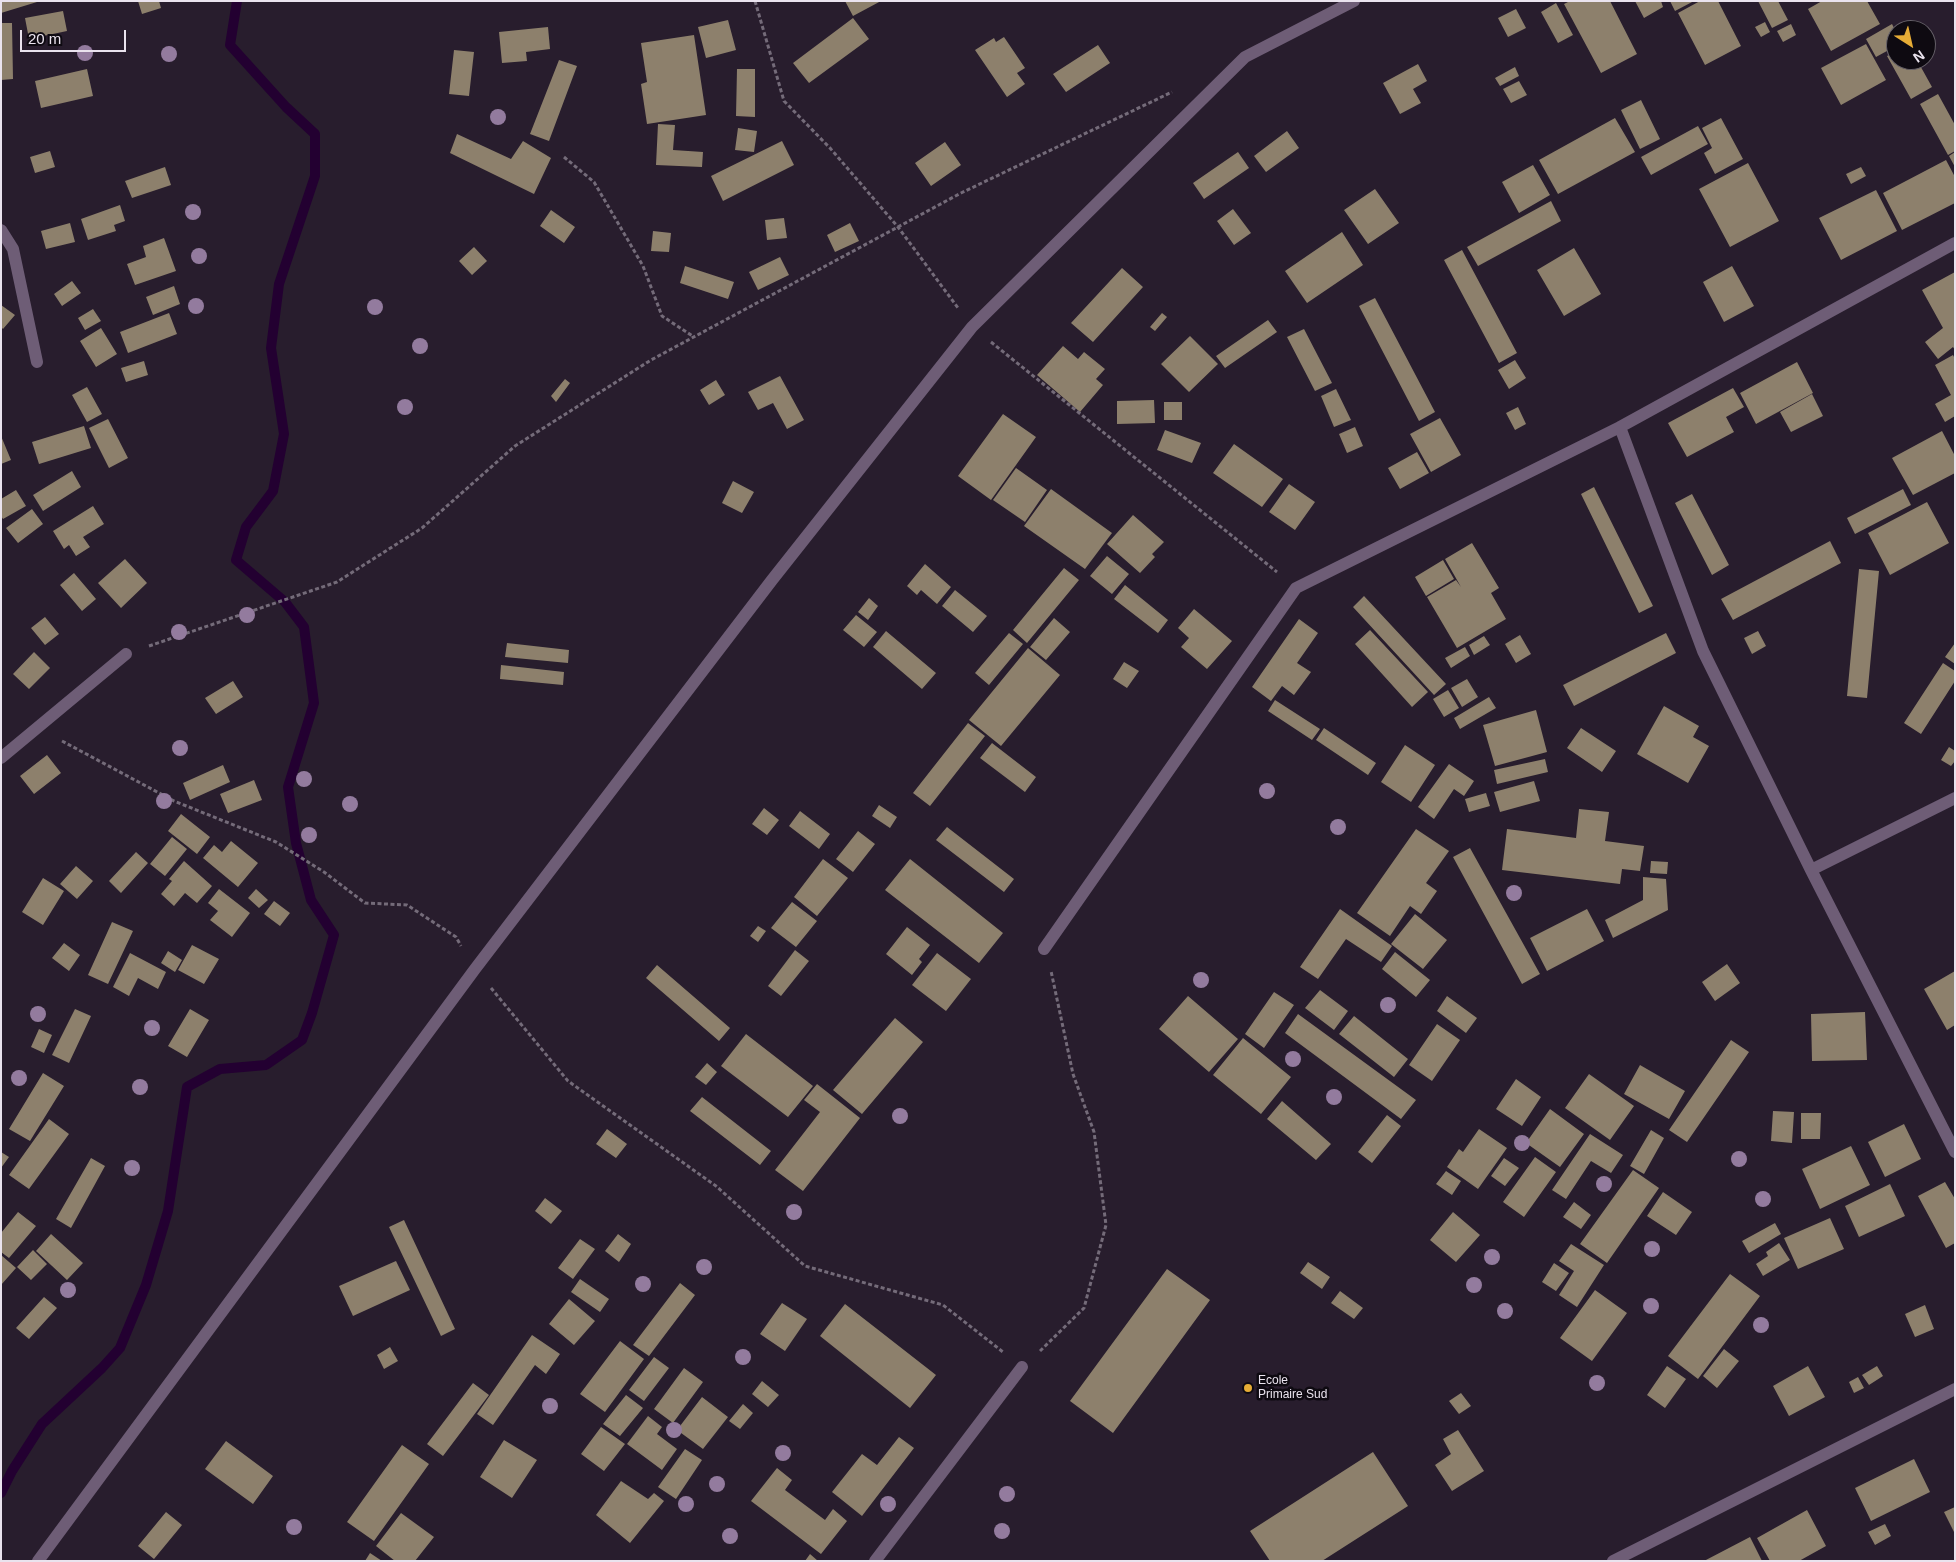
<!DOCTYPE html>
<style>
body{margin:0}
#map{position:relative;width:1956px;height:1562px;overflow:hidden;background:#281d2d;font-family:Arial,sans-serif}
canvas{display:block}
.frame{position:absolute;inset:0;border:2px solid #eae3ee;pointer-events:none}
.north{position:absolute;left:1886px;top:20px;width:50px;height:50px;box-sizing:border-box;background:#0e0a11;border:1px solid #666169;border-radius:50%;rotate:145deg;font-size:14px;font-weight:700;line-height:20px;text-align:center;color:#eae3ee}
.north::after{content:'';display:block;margin:auto;width:18px;height:22px;background:#e6ac36;clip-path:polygon(50% 0,100% 100%,50% 72%,0 100%)}
.scale{position:absolute;left:20px;top:30px;width:106px;height:22px;box-sizing:border-box;border:2px solid #eae3ee;border-top:0;padding-left:6px;font-size:15px;line-height:18px;white-space:nowrap;color:#eae3ee;-webkit-text-stroke:4px #0e0a11;paint-order:stroke}
</style>
<div id="map">
<canvas width="1956" height="1562"></canvas>
<div class="frame"></div>
<div class="north">N</div>
<div class="scale">20 m</div>
</div>
<script>
const ctx = document.querySelector('canvas').getContext('2d');
ctx.lineJoin = 'round';
const shape = rows => new Path2D(rows.map(r => 'M' + r).join(''));
function stroke(path, color, width, dash) { ctx.strokeStyle = color; ctx.lineWidth = width; ctx.lineCap = dash ? 'butt' : 'round'; ctx.setLineDash(dash || []); ctx.stroke(path); }
function paint(path, color) { ctx.fillStyle = color; ctx.fill(path, 'evenodd'); }
function write(font, color, halo, rows, align = 'center') {
  ctx.font = font + ' Arial,sans-serif'; ctx.lineWidth = 5; ctx.setLineDash([]); ctx.textBaseline = 'middle'; ctx.strokeStyle = halo; ctx.fillStyle = color; for (const [text, x, y, turn = 0] of rows) {
    ctx.save(); ctx.translate(x, y); ctx.rotate((+turn || 0) * Math.PI / 180); ctx.textAlign = isNaN(turn) ? turn : align; if (halo) ctx.strokeText(text, 0, 0); ctx.fillText(text, 0, 0); ctx.restore();
  }
}
const stream = shape([
 [1,1493,12,1471,42,1424,102,1368,120,1348,146,1285,168,1211,187,1087,220,1069,266,1065,302,1040,312,1013,334,935,311,900,296,843,288,787,314,703,304,627,285,602,236,560,246,527,273,491,284,434,271,348,279,284,315,176,315,134,286,107,230,45,237,1]
]);
const building = shape([
 [1,1,37,1,37,2,1,13],
 [138,1,159,1,161,8,142,14],
 [845,1,881,1,853,16],
 [1570,1,1610,1,1637,54,1601,73,1564,4],
 [1635,1,1661,1,1663,7,1644,18],
 [1670,1,1694,1,1675,11],
 [1700,1,1718,1,1741,46,1705,65,1678,13],
 [1758,1,1778,1,1788,20,1772,28],
 [1822,1,1867,1,1880,24,1831,51,1808,9],
 [1556,3,1573,35,1558,43,1541,12],
 [1516,9,1526,28,1508,37,1498,18],
 [63,11,67,31,29,39,25,18],
 [853,18,869,39,809,83,793,63],
 [728,20,736,50,706,58,698,27],
 [1765,22,1770,32,1761,37,1755,27],
 [1,23,12,23,13,79,1,80],
 [1791,24,1796,35,1783,42,1777,31],
 [1892,24,1896,32,1896,46,1876,57,1866,39],
 [548,27,550,49,526,52,527,61,502,63,499,32],
 [694,35,706,115,647,124,641,84,647,82,641,43],
 [1004,37,1025,68,1017,73,1025,84,1007,97,975,50,994,38,996,42],
 [1866,44,1886,80,1841,105,1821,68],
 [1098,45,1110,63,1066,92,1053,74],
 [454,50,474,52,469,96,449,94],
 [1896,51,1896,60,1917,60,1932,87,1911,99,1887,56],
 [559,60,577,66,549,141,530,134],
 [1418,64,1427,81,1413,89,1421,103,1400,114,1383,83],
 [1515,67,1519,76,1500,86,1495,78],
 [87,69,93,96,41,108,35,81],
 [737,69,755,69,755,117,736,116],
 [1519,81,1527,95,1511,103,1503,89],
 [1938,94,1955,125,1955,151,1948,155,1920,104],
 [1641,100,1660,139,1640,149,1621,110],
 [1615,118,1635,152,1558,194,1539,160],
 [1721,118,1743,159,1715,174,1704,153,1712,148,1702,128],
 [658,124,675,125,673,150,703,152,702,167,656,165],
 [1698,126,1708,144,1651,175,1641,157],
 [738,128,757,131,754,152,735,150],
 [1287,131,1299,148,1266,172,1254,156],
 [457,134,511,159,523,141,551,158,534,194,450,153],
 [782,141,794,165,723,201,711,176],
 [945,142,961,165,931,186,915,163],
 [50,151,55,167,35,173,30,157],
 [1238,152,1249,168,1204,199,1193,183],
 [1955,152,1955,167,1949,156],
 [1946,160,1955,177,1955,203,1902,230,1883,193],
 [1748,163,1779,221,1730,247,1699,189],
 [1533,165,1550,195,1519,213,1502,182],
 [165,167,171,185,132,198,125,181],
 [1861,167,1866,176,1851,184,1846,174],
 [1375,189,1399,223,1368,244,1344,210],
 [1876,190,1897,231,1841,260,1819,218],
 [1551,201,1561,221,1478,266,1467,247],
 [120,205,125,221,114,225,116,231,88,240,81,219],
 [1233,209,1251,233,1234,245,1217,221],
 [551,210,575,227,564,243,540,226],
 [784,218,787,238,767,240,765,220],
 [70,223,75,242,46,249,41,231],
 [850,223,859,241,835,252,827,235],
 [653,231,671,233,669,252,651,251],
 [1342,232,1363,265,1307,303,1285,271],
 [164,238,176,271,135,285,127,264,146,257,143,246],
 [474,247,487,261,472,275,459,261],
 [1574,248,1601,294,1564,316,1537,270],
 [1462,250,1517,353,1499,363,1444,260],
 [780,257,789,275,758,290,749,272],
 [685,266,734,282,728,299,680,283],
 [1732,266,1754,306,1724,322,1703,282],
 [1122,268,1143,287,1093,342,1071,323],
 [1955,272,1955,350,1953,347,1938,359,1925,342,1943,328,1922,290],
 [72,281,81,293,62,306,54,294],
 [174,286,180,304,153,315,146,297],
 [1375,298,1435,412,1419,421,1359,306],
 [1,305,15,315,3,329,1,327],
 [93,309,101,321,85,330,78,318],
 [169,313,177,334,128,353,120,332],
 [1162,313,1167,317,1155,331,1150,327],
 [1268,320,1277,332,1225,368,1216,356],
 [101,328,117,354,96,367,80,341],
 [1304,329,1332,383,1315,391,1287,337],
 [1190,336,1218,364,1189,392,1161,364],
 [1063,346,1078,359,1084,352,1105,369,1096,379,1103,385,1080,412,1037,375],
 [1953,355,1955,359,1955,416,1945,422,1935,404,1951,395,1935,365],
 [1515,360,1526,378,1509,389,1498,370],
 [144,361,148,375,126,382,121,368],
 [1797,362,1813,393,1756,424,1740,393],
 [780,376,804,420,787,429,773,403,758,410,748,392],
 [565,379,570,383,556,402,551,396],
 [716,380,725,395,709,405,700,390],
 [87,387,102,414,87,422,72,395],
 [1733,388,1744,407,1726,417,1734,432,1687,457,1668,423],
 [1336,389,1351,420,1334,427,1321,396],
 [1812,394,1823,416,1791,432,1780,412],
 [1154,400,1155,423,1117,424,1117,401],
 [1164,402,1182,402,1182,420,1164,420],
 [1518,407,1526,424,1515,430,1506,413],
 [1003,414,1036,437,991,500,958,476],
 [1440,418,1461,455,1431,472,1410,434],
 [108,419,128,458,109,468,89,428],
 [84,426,91,448,39,464,32,442],
 [1355,427,1363,446,1347,453,1339,434],
 [1165,430,1201,443,1192,463,1157,450],
 [1942,431,1955,456,1955,473,1913,495,1892,458],
 [1,436,11,460,1,464],
 [1234,444,1283,479,1262,507,1213,473],
 [1417,452,1429,473,1400,489,1388,468],
 [1016,468,1047,490,1025,522,993,500],
 [72,471,81,487,43,511,33,495],
 [733,481,754,492,742,513,722,503],
 [1289,484,1315,502,1295,530,1269,512],
 [1594,487,1653,606,1639,613,1581,494],
 [1051,489,1112,533,1085,569,1024,526],
 [1903,489,1911,505,1855,534,1847,518],
 [16,490,26,506,3,519,1,516,1,499],
 [1692,494,1729,565,1712,575,1675,503],
 [1927,502,1949,543,1890,575,1868,533],
 [93,506,104,524,83,537,90,547,76,556,69,545,64,549,53,531],
 [32,509,43,524,18,543,6,528],
 [1133,515,1164,542,1152,554,1155,557,1140,573,1107,544],
 [1830,541,1841,563,1733,620,1721,599],
 [1472,543,1499,588,1491,593,1506,619,1457,648,1427,597,1456,580,1461,587,1445,559],
 [1107,556,1129,574,1112,594,1090,576],
 [125,559,147,583,121,608,98,583],
 [1443,560,1454,579,1426,596,1415,577],
 [925,564,951,587,937,604,921,590,917,595,907,586],
 [1064,568,1079,580,1027,643,1013,630],
 [1859,569,1879,571,1867,698,1847,696],
 [74,573,96,599,82,611,60,585],
 [1125,585,1168,620,1158,633,1114,599],
 [955,590,987,616,973,632,942,606],
 [1364,596,1446,684,1434,695,1353,607],
 [869,598,878,606,868,620,858,612],
 [1194,609,1232,641,1207,669,1181,647,1189,638,1178,628],
 [856,615,877,632,864,647,843,630],
 [45,617,59,634,45,645,31,628],
 [1054,618,1070,632,1046,660,1030,647],
 [1299,619,1318,633,1297,663,1311,672,1294,695,1282,686,1271,701,1252,687],
 [1370,630,1428,692,1412,707,1355,644],
 [886,631,936,673,922,689,873,647],
 [1758,631,1766,646,1752,654,1744,638],
 [1009,633,1023,644,989,685,975,673],
 [1666,633,1676,653,1574,706,1563,685],
 [1520,635,1531,654,1516,663,1505,644],
 [1484,636,1490,645,1474,655,1469,645],
 [507,643,569,650,568,663,505,657],
 [1955,643,1955,664,1945,657],
 [1465,647,1470,656,1451,668,1445,658],
 [1028,648,1060,675,1001,746,969,720],
 [34,652,50,668,29,689,13,674],
 [1124,662,1139,671,1127,688,1113,679],
 [1943,663,1955,671,1955,681,1921,734,1904,723],
 [501,665,564,672,563,685,500,679],
 [1467,679,1478,697,1462,707,1451,688],
 [233,681,243,697,216,714,205,698],
 [1448,690,1459,708,1444,717,1433,699],
 [1489,697,1496,708,1460,729,1454,718],
 [1275,700,1320,729,1312,740,1268,711],
 [1664,706,1699,726,1693,737,1709,746,1688,783,1637,754],
 [1536,710,1547,752,1495,766,1483,725],
 [968,723,985,736,930,806,913,793],
 [1324,728,1376,763,1368,775,1316,740],
 [1581,728,1616,751,1602,772,1567,748],
 [992,743,1036,777,1025,792,980,758],
 [1405,745,1435,765,1411,802,1381,782],
 [1949,747,1955,751,1955,761,1951,766,1941,760],
 [47,755,61,773,34,794,20,776],
 [1545,759,1548,772,1497,784,1494,770],
 [1449,764,1474,781,1464,796,1454,789,1434,819,1418,807],
 [223,765,230,782,190,800,183,783],
 [254,780,262,800,228,813,220,794],
 [1534,781,1540,801,1500,812,1494,792],
 [1486,793,1490,806,1469,812,1465,799],
 [879,805,897,817,890,828,872,816],
 [764,808,779,820,767,835,752,824],
 [1579,809,1609,812,1605,841,1644,846,1640,871,1622,869,1620,884,1502,870,1507,829,1576,838],
 [800,811,830,834,819,849,789,826],
 [181,814,210,837,197,854,168,831],
 [947,827,1014,879,1004,892,936,840],
 [1416,829,1449,851,1426,883,1437,891,1421,914,1410,906,1390,936,1357,913],
 [858,831,875,844,853,872,836,859],
 [172,837,187,849,165,876,150,864],
 [231,841,258,863,238,887,203,858,214,845,222,852],
 [1470,848,1540,974,1522,984,1453,857],
 [136,852,148,863,121,893,109,881],
 [823,859,848,878,817,916,794,897],
 [910,859,1003,933,979,963,885,890],
 [184,861,212,886,197,903,185,893,174,906,161,894,172,881,169,879],
 [1651,861,1668,862,1667,874,1650,873],
 [76,866,93,881,77,899,60,884],
 [1643,877,1666,879,1668,910,1613,938,1605,920,1643,900],
 [43,878,64,891,43,925,22,912],
 [219,889,250,913,232,937,210,920,218,911,208,903],
 [256,889,268,900,259,908,248,898],
 [274,901,290,913,280,926,264,914],
 [792,902,817,921,796,947,771,928],
 [1340,909,1392,946,1381,962,1346,939,1318,979,1300,967],
 [1587,909,1604,941,1547,971,1530,938],
 [1415,914,1447,940,1423,969,1391,944],
 [112,922,133,931,108,984,88,975],
 [758,926,766,931,758,942,750,936],
 [907,927,930,945,919,959,922,962,912,975,886,954],
 [64,943,80,955,69,971,52,958],
 [192,945,219,959,204,984,178,970],
 [795,950,809,961,781,996,768,986],
 [168,951,182,960,175,972,161,963],
 [1395,952,1430,980,1416,997,1382,969],
 [130,953,166,972,158,989,138,978,129,996,113,987],
 [937,953,971,979,946,1011,912,985],
 [1727,964,1740,983,1715,1001,1702,982],
 [657,965,730,1028,719,1041,646,978],
 [1955,971,1955,1025,1947,1030,1924,989],
 [1320,990,1348,1011,1334,1030,1305,1008],
 [1274,992,1294,1005,1264,1048,1245,1034],
 [1188,996,1238,1039,1209,1072,1159,1029],
 [1447,996,1477,1018,1466,1033,1437,1011],
 [75,1009,91,1016,69,1063,52,1055],
 [190,1009,209,1020,187,1057,168,1046],
 [1865,1012,1867,1060,1812,1061,1811,1014],
 [1298,1014,1416,1100,1401,1119,1285,1033],
 [1354,1016,1408,1059,1394,1077,1339,1034],
 [895,1018,923,1042,862,1114,833,1090],
 [1437,1024,1460,1040,1432,1081,1409,1065],
 [39,1029,52,1035,44,1053,31,1047],
 [746,1034,813,1086,788,1117,721,1066],
 [1243,1038,1291,1077,1261,1114,1213,1075],
 [1731,1040,1749,1052,1687,1142,1669,1130],
 [707,1063,717,1072,706,1085,695,1077],
 [1640,1065,1685,1091,1669,1119,1624,1094],
 [43,1073,64,1086,30,1141,9,1129],
 [1589,1074,1634,1106,1610,1140,1565,1108],
 [1516,1079,1541,1097,1522,1126,1496,1109],
 [817,1084,860,1118,803,1191,775,1170,820,1112,804,1100],
 [702,1097,771,1151,760,1165,690,1111],
 [1282,1101,1331,1144,1316,1160,1267,1119],
 [1550,1109,1584,1134,1560,1167,1526,1143],
 [1773,1111,1794,1112,1792,1143,1771,1141],
 [1801,1113,1821,1113,1820,1139,1801,1139],
 [1387,1115,1401,1126,1372,1163,1358,1152],
 [49,1119,69,1134,29,1189,9,1175],
 [1904,1124,1921,1159,1885,1177,1868,1142],
 [607,1129,627,1144,616,1158,596,1144],
 [1479,1129,1507,1148,1478,1189,1447,1167,1459,1149,1463,1152],
 [1651,1130,1664,1138,1644,1174,1630,1166],
 [1590,1134,1623,1155,1611,1173,1591,1161,1566,1199,1552,1190],
 [1851,1146,1870,1185,1820,1209,1802,1169],
 [1,1152,9,1157,1,1168],
 [1535,1157,1556,1172,1524,1217,1503,1202],
 [91,1158,105,1166,71,1228,56,1219],
 [1504,1158,1519,1168,1505,1186,1491,1176],
 [1633,1170,1659,1188,1607,1263,1580,1244],
 [1446,1171,1461,1181,1452,1195,1436,1184],
 [1945,1182,1955,1199,1955,1243,1946,1248,1918,1196],
 [1890,1184,1905,1216,1859,1237,1845,1206],
 [1663,1192,1692,1212,1676,1235,1647,1216],
 [545,1198,562,1211,551,1224,535,1211],
 [1574,1202,1591,1215,1581,1229,1563,1217],
 [18,1212,36,1226,9,1258,1,1252,1,1233],
 [1453,1212,1480,1235,1456,1262,1430,1240],
 [1830,1218,1844,1249,1798,1269,1784,1238],
 [404,1220,455,1329,441,1336,389,1227],
 [1775,1223,1781,1234,1749,1253,1742,1241],
 [51,1234,83,1263,67,1280,36,1251],
 [618,1234,631,1244,619,1262,605,1251],
 [580,1239,595,1249,573,1279,558,1268],
 [1779,1243,1790,1260,1763,1276,1756,1264,1768,1256,1766,1252],
 [1571,1244,1604,1265,1577,1307,1559,1295,1574,1271,1559,1261],
 [33,1250,47,1264,31,1280,17,1267],
 [1,1255,16,1268,1,1285],
 [396,1261,410,1290,353,1316,339,1286],
 [1308,1262,1330,1277,1322,1289,1300,1273],
 [1554,1263,1569,1273,1556,1291,1542,1282],
 [1167,1269,1210,1300,1113,1433,1070,1401],
 [1730,1274,1760,1296,1698,1379,1668,1356],
 [580,1279,609,1299,600,1312,571,1292],
 [680,1283,695,1295,649,1356,633,1345],
 [1595,1290,1627,1313,1592,1361,1560,1338],
 [1340,1291,1363,1308,1354,1319,1331,1303],
 [44,1297,57,1308,29,1339,16,1328],
 [569,1299,595,1321,574,1345,549,1324],
 [782,1303,807,1319,785,1351,760,1334],
 [845,1304,936,1375,910,1408,820,1336],
 [1925,1305,1934,1329,1915,1337,1905,1314],
 [532,1335,560,1354,546,1374,535,1365,493,1425,477,1414],
 [620,1341,644,1359,605,1412,580,1394],
 [390,1347,398,1361,384,1369,377,1355],
 [1724,1349,1739,1361,1717,1388,1703,1376],
 [654,1357,669,1368,644,1401,629,1390],
 [1667,1366,1686,1379,1665,1408,1647,1395],
 [1808,1366,1825,1397,1789,1416,1773,1386],
 [1877,1366,1883,1376,1869,1385,1862,1375],
 [684,1368,703,1382,673,1423,654,1409],
 [1858,1377,1864,1388,1854,1393,1849,1382],
 [762,1381,779,1395,768,1407,752,1394],
 [473,1383,489,1395,443,1456,427,1444],
 [1461,1393,1471,1406,1459,1414,1449,1401],
 [626,1395,643,1408,620,1436,603,1424],
 [702,1397,728,1417,703,1449,677,1430],
 [743,1404,753,1413,740,1429,729,1421],
 [648,1416,662,1427,657,1434,677,1449,662,1470,627,1444],
 [601,1427,625,1444,604,1471,581,1454],
 [1458,1430,1484,1471,1452,1491,1435,1465,1451,1454,1443,1439],
 [899,1437,914,1448,862,1516,832,1492,862,1454,877,1465],
 [504,1440,537,1460,512,1498,480,1477],
 [226,1441,273,1476,253,1504,205,1469],
 [402,1445,429,1464,374,1541,347,1522],
 [685,1449,702,1460,676,1499,658,1487],
 [1373,1452,1408,1506,1322,1561,1270,1561,1250,1531],
 [1914,1459,1930,1492,1871,1521,1855,1488],
 [777,1468,792,1480,785,1490,825,1520,833,1509,847,1521,821,1554,751,1501],
 [621,1481,648,1499,654,1493,664,1501,630,1543,596,1515],
 [1955,1507,1955,1534,1944,1512],
 [1807,1510,1826,1546,1799,1561,1770,1561,1757,1538],
 [166,1512,182,1525,154,1559,138,1546],
 [401,1513,434,1537,415,1561,395,1561,376,1546],
 [1885,1524,1891,1536,1875,1545,1868,1532],
 [1750,1537,1762,1561,1704,1561],
 [370,1553,382,1561,365,1561],
 [810,1554,818,1561,805,1561]
]);
const path = shape([
 [755,1,784,101,830,148,898,227,958,308],
 [564,157,594,182,643,266,662,316,694,337],
 [991,342,1277,572],
 [149,646,337,582,422,528,515,446,651,360,961,193,1172,92],
 [62,741,174,801,276,842,324,872,365,903,407,905,456,937,461,946],
 [491,988,568,1081,716,1186,805,1266,943,1305,1003,1352],
 [1040,1351,1084,1308,1106,1225,1094,1132,1073,1074,1051,971]
]);
const minor = shape([
 [1,230,13,249,37,362],
 [1620,427,1703,651,1811,870,1955,1152],
 [1,758,126,654],
 [1811,870,1955,798],
 [1044,949,1296,588,1620,427,1955,243],
 [38,1561,475,969,772,580,972,327,1245,57,1354,1],
 [875,1561,1022,1367],
 [1613,1561,1955,1389]
]);
const trees = [
 [85,53],
 [169,54],
 [498,117],
 [193,212],
 [199,256],
 [196,306],
 [375,307],
 [420,346],
 [405,407],
 [247,615],
 [179,632],
 [180,748],
 [304,779],
 [1267,791],
 [164,801],
 [350,804],
 [1338,827],
 [309,835],
 [1514,893],
 [1201,980],
 [1388,1005],
 [38,1014],
 [152,1028],
 [1293,1059],
 [19,1078],
 [140,1087],
 [1334,1097],
 [900,1116],
 [1522,1143],
 [1739,1159],
 [132,1168],
 [1604,1184],
 [1763,1199],
 [794,1212],
 [1652,1249],
 [1492,1257],
 [704,1267],
 [643,1284],
 [1474,1285],
 [68,1290],
 [1651,1306],
 [1505,1311],
 [1761,1325],
 [743,1357],
 [1597,1383],
 [550,1406],
 [674,1430],
 [783,1453],
 [717,1484],
 [1007,1494],
 [686,1504],
 [888,1504],
 [294,1527],
 [1002,1531],
 [730,1536]
];
const markers = [
 [1248,1388,5,"#e6ac36"]
];
const poiNames = [
 ["Ecole",1258,1381],
 ["Primaire Sud",1258,1395]
];
stroke(stream, '#230031', 10);
paint(building, '#8d806c');
stroke(path, '#746b79', 3, [4, 2.5]);
stroke(minor, '#6e5d76', 12);
ctx.fillStyle = '#937b9e';
for (const [x, y] of trees) { ctx.beginPath(); ctx.arc(x, y, 8, 0, 2 * Math.PI); ctx.fill(); }
for (const [x, y, r, color] of markers) { const dot = new Path2D(); dot.arc(x, y, r, 0, 2 * Math.PI); ctx.fillStyle = color; ctx.fill(dot); stroke(dot, '#0e0a11', 2); }
write('12px', '#eae3ee', '#0e0a11', poiNames, 'left');
</script>
